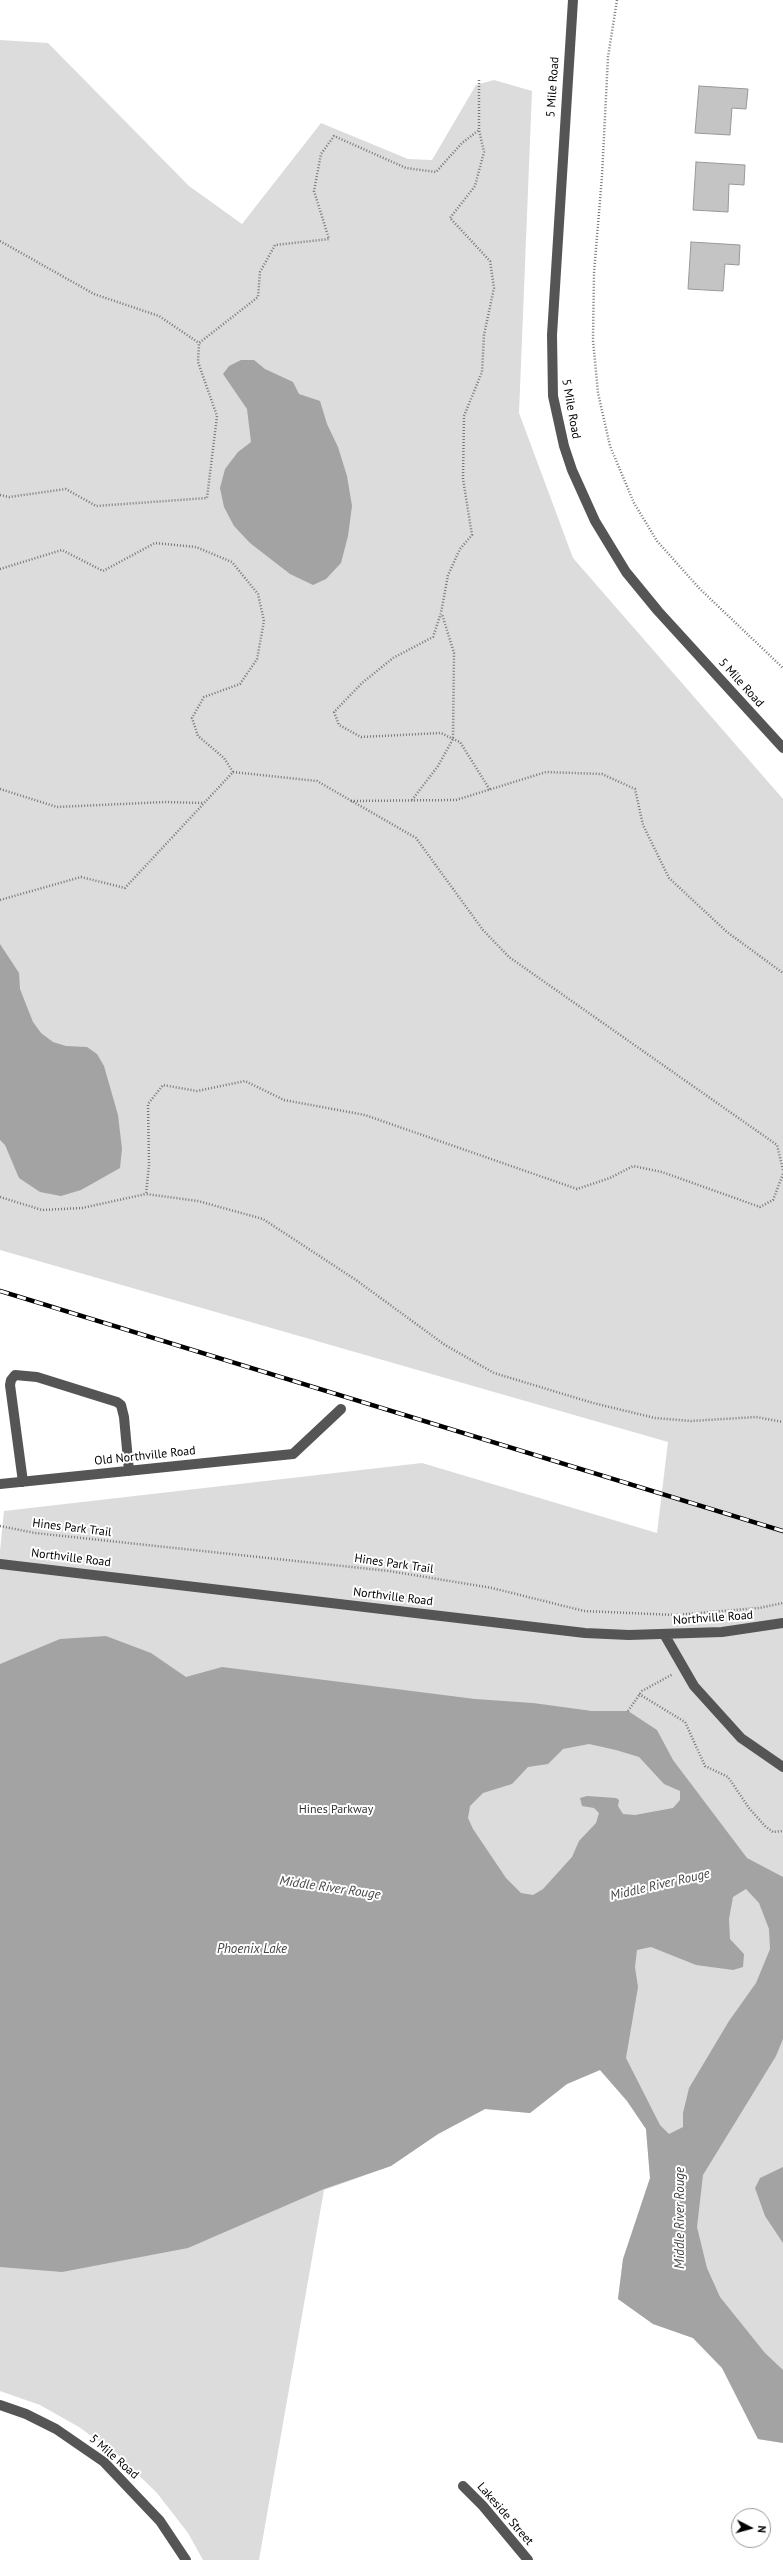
<!DOCTYPE html>
<style>
body{margin:0}
#map{position:relative;width:783px;height:2560px;overflow:hidden;background:#fff;font-family:"PT Sans",sans-serif}
canvas{display:block}
.north{position:absolute;left:731px;top:2508px;width:40px;height:40px;box-sizing:border-box;background:#fff;border:1px solid #999;border-radius:50%;rotate:96deg;font-size:11px;font-weight:700;line-height:16px;text-align:center;color:#000}
.north::after{content:'';display:block;margin:auto;width:14px;height:18px;background:#000;clip-path:polygon(50% 0,100% 100%,50% 72%,0 100%)}
</style>
<div id="map">
<canvas width="783" height="2560"></canvas>
<div class="north">N</div>
</div>
<script>
const ctx = document.querySelector('canvas').getContext('2d');
ctx.lineJoin = 'round';
function paint(path, color) { ctx.fillStyle = color; ctx.fill(path, 'evenodd'); }
const shape = rows => new Path2D(rows.map(r => 'M' + r).join(''));
function stroke(path, color, width, dash) { ctx.strokeStyle = color; ctx.lineWidth = width; ctx.lineCap = dash ? 'butt' : 'round'; ctx.setLineDash(dash || []); ctx.stroke(path); }
function write(font, color, halo, rows, align = 'center') {
  ctx.font = font + ' "PT Sans",sans-serif'; ctx.lineWidth = 4; ctx.setLineDash([]); ctx.textBaseline = 'middle'; ctx.strokeStyle = halo; ctx.fillStyle = color; for (const [text, x, y, turn = 0] of rows) {
    ctx.save(); ctx.translate(x, y); ctx.rotate((+turn || 0) * Math.PI / 180); ctx.textAlign = isNaN(turn) ? turn : align; if (halo) ctx.strokeText(text, 0, 0); ctx.fillText(text, 0, 0); ctx.restore();
  }
}
const green = shape([
 [0,40,48,43,189,186,242,224,321,123,408,159,432,160,476,85,494,80,532,91,519,413,573,558,783,799,783,2443,758,2439,722,2368,693,2338,653,2324,618,2299,623,2259,650,2178,646,2129,627,2101,600,2070,567,2084,530,2113,485,2109,438,2134,391,2166,324,2190,259,2560,203,2560,188,2533,157,2493,118,2455,79,2427,40,2405,0,2391,0,1551,4,1511,422,1463,657,1533,668,1442,0,1250]
]);
const water = shape([
 [241,360,254,360,265,369,293,382,299,394,320,401,327,424,338,447,347,476,352,506,348,536,341,563,326,579,313,585,290,574,250,543,234,526,224,507,220,488,225,469,238,452,251,442,247,409,223,374,229,366],
 [0,944,19,973,20,989,33,1022,41,1033,53,1042,66,1046,87,1047,97,1054,104,1066,118,1115,122,1149,120,1168,81,1190,61,1196,40,1192,19,1178,5,1145,0,1140],
 [106,1636,151,1653,186,1677,222,1667,475,1699,533,1703,592,1711,628,1711,657,1730,673,1760,747,1858,783,1877,783,2039,776,2056,703,2175,697,2227,707,2268,720,2297,765,2353,783,2370,783,2443,758,2439,722,2368,693,2338,653,2324,618,2299,623,2259,650,2178,646,2129,627,2101,600,2070,567,2084,530,2113,485,2109,438,2134,391,2166,324,2189,188,2248,62,2272,0,2267,0,1664,60,1639],
 [589,1744,616,1750,639,1757,664,1784,680,1791,680,1800,673,1808,635,1815,623,1814,618,1806,619,1800,616,1798,587,1796,580,1798,582,1806,594,1808,599,1813,596,1823,579,1841,572,1857,543,1889,533,1895,521,1893,506,1878,473,1829,468,1818,470,1806,483,1793,512,1784,528,1767,548,1764,563,1749],
 [746,1889,759,1903,769,1929,770,1949,756,1983,729,2021,689,2088,683,2113,683,2127,669,2134,660,2125,626,2058,638,1987,635,1967,637,1950,651,1947,696,1965,733,1970,743,1967,744,1954,730,1939,729,1919,733,1897],
 [783,2167,783,2243,765,2216,755,2188,760,2178]
]);
const building = shape([
 [699,86,748,89,746,109,732,108,730,135,695,133,699,86],
 [696,162,745,165,744,185,729,184,728,212,693,210,696,162],
 [691,242,740,245,739,265,725,264,723,291,688,289,691,242]
]);
const path = shape([
 [617,0,608,57,602,176,594,273,593,340,598,393,610,446,634,503,657,541,700,589,783,668],
 [479,80,479,130,484,152,475,186,450,218,490,261,494,288,484,335,482,372,464,416,463,479,472,535,460,549,448,575,441,613,433,637,393,658,362,683,334,712,339,725,361,737,441,733,453,739,460,742,490,790],
 [0,241,94,294,159,316,199,343],
 [0,495,9,497,66,489,96,506,207,498,217,416,198,362,199,343,258,297,260,272,275,245,329,239,314,191,321,154,334,136,406,168,436,172,462,143,479,130],
 [0,569,62,550,103,571,155,543,196,547,232,562,258,594,264,621,257,659,240,684,204,697,192,718,198,736,224,758,233,772,125,888,81,877,0,900],
 [233,772,317,781,416,838,483,930,509,957,777,1145,783,1170],
 [0,789,57,807,165,802,203,803],
 [412,800,438,766,453,739,454,653,442,614],
 [351,801,456,800,546,772,602,774,635,789,643,825,669,878,727,932,783,973],
 [783,1174,773,1200,760,1207,662,1172,633,1166,610,1178,577,1189,365,1115,284,1100,245,1081,197,1091,163,1085,148,1104,149,1165,146,1194,198,1201,263,1219,356,1280,445,1345,494,1373,593,1403,655,1418,691,1421,756,1417,783,1422],
 [0,1197,42,1210,82,1208,146,1194],
 [0,1526,35,1533,389,1571,492,1588,584,1611,675,1615,759,1608,783,1603],
 [639,1694,685,1722,705,1766,728,1777,749,1808,765,1826,773,1832,783,1831],
 [628,1711,642,1691,673,1674]
]);
const minor = shape([
 [573,0,552,335,553,396,564,446,572,470,595,521,626,572,658,611,783,748],
 [23,1482,10,1385,11,1380,15,1375,37,1377,117,1402,121,1405,124,1417,129,1471],
 [0,1484,293,1454,341,1409],
 [0,1564,585,1633,629,1635,722,1632,783,1623],
 [664,1634,694,1686,741,1738,783,1767],
 [0,2405,26,2414,56,2429,104,2462,160,2521,186,2560],
 [463,2486,483,2506,528,2560]
]);
const rail = shape([
 [0,1291,783,1531]
]);
const streetNames = [
 ["5 Mile Road",553,87,-86],
 ["5 Mile Road",571,409,80],
 ["5 Mile Road",741,683,48],
 ["Old Northville Road",145,1456,-6],
 ["Hines Park Trail",72,1528,7],
 ["Northville Road",71,1558,7],
 ["Hines Park Trail",394,1564,8],
 ["Northville Road",393,1597,7],
 ["Northville Road",713,1618,-4],
 ["5 Mile Road",114,2457,41],
 ["Lakeside Street",505,2514,49]
];
const parkNames = [
 ["Hines Parkway",336,1810]
];
const waterNames = [
 ["Middle River Rouge",660,1885,-13],
 ["Middle River Rouge",330,1888,8],
 ["Phoenix Lake",252,1949],
 ["Middle River Rouge",680,2218,-90]
];
paint(green, '#dcdcdc');
paint(water, '#a3a3a3');
paint(building, '#c4c4c4');
stroke(building, '#999', 1);
stroke(path, '#777', 2.5, [1, 2]);
stroke(minor, '#555', 10);
stroke(rail, '#000', 4.5);
stroke(rail, '#fff', 3, [9]);
write('12px', '#000', '#fff', streetNames);
write('12px', '#333', '#fff', parkNames);
write('italic 13px', '#444', '#fff', waterNames);
</script>
